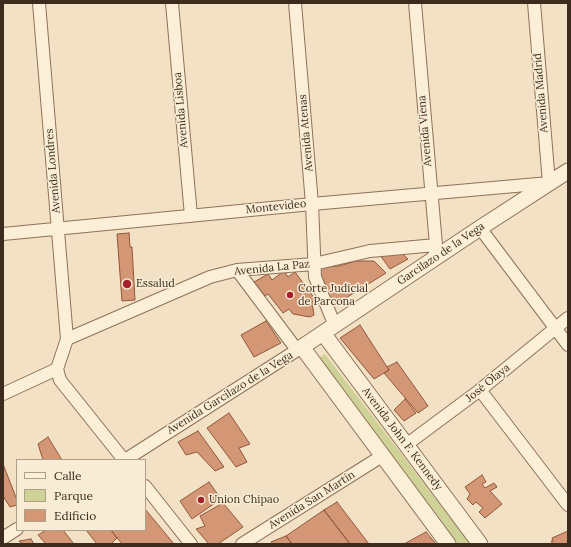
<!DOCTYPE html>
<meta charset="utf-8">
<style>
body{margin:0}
#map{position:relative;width:571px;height:547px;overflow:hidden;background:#f2e1c4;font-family:Lora,serif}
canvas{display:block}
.frame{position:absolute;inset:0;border:4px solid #3d2b1d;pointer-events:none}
.legend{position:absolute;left:16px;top:459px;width:130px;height:72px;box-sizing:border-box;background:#f9ecd4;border:1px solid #ae9f8b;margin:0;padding:5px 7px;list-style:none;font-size:12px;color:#3d2b1d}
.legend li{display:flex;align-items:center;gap:8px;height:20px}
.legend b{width:20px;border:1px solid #ae9f8b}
</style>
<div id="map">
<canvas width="571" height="547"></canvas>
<div class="frame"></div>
<ul class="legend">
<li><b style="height:5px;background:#fcefd8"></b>Calle</li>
<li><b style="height:11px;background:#cfd296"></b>Parque</li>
<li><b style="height:11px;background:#d49776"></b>Edificio</li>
</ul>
</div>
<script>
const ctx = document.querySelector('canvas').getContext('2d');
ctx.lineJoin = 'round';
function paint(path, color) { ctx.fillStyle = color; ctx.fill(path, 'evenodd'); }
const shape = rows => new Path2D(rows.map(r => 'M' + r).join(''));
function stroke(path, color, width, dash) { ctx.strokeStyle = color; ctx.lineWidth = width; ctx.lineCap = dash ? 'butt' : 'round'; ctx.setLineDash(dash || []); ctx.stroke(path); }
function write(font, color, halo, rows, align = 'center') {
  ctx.font = font + ' Lora,serif'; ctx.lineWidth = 3; ctx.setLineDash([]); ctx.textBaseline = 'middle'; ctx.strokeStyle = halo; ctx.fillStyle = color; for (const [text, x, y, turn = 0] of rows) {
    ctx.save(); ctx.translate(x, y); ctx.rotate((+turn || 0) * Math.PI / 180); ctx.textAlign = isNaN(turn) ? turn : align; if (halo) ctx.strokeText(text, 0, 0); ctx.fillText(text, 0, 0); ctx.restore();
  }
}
const green = shape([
 [325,354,470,544,456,544,315,360]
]);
const building = shape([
 [129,233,130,247,132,247,135,300,122,301,117,234,129,233],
 [401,252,408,259,390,269,380,255,401,252],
 [356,261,374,261,386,273,333,306,319,272,323,267,339,266,356,261],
 [284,271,288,277,295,272,315,299,312,302,314,315,310,317,293,314,289,309,283,313,268,294,265,296,254,282,268,274,272,280,284,271],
 [266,321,281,343,254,357,241,335,266,321],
 [360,325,389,370,374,379,340,338,360,325],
 [397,362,428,406,418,413,384,373,389,370,387,367,397,362],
 [405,399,416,413,404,421,394,410,405,399],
 [229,413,250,444,239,448,247,462,236,467,207,428,229,413],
 [198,431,224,467,215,471,197,452,186,455,178,442,198,431],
 [48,437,62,460,43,460,38,444,48,437],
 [3,464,17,500,17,505,10,507,3,496,3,464],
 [482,475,486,482,482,484,485,488,494,483,497,487,490,491,502,504,485,518,479,512,483,508,476,502,473,505,467,499,470,494,465,487,482,475],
 [209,482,221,499,192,519,180,501,209,482],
 [337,502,369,544,350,544,324,510,337,502],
 [223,503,243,527,218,544,209,544,196,529,205,526,200,516,223,503],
 [145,509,174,544,122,544,111,530,145,530,145,509],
 [324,510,350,544,292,544,286,536,324,510],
 [46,530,63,530,74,544,46,544,38,535,46,530],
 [86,530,111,530,117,538,111,544,97,544,86,530],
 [568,531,568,544,553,544,551,541,553,541,552,538,568,531],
 [426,532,436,544,404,544,426,532],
 [286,536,292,544,272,544,271,542,286,536],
 [31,539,34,544,22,544,19,541,31,539]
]);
const minor = shape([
 [39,3,67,339],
 [172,3,191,216],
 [295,3,312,204,315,277,335,326],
 [415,3,436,245,435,253],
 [480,228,568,345],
 [3,234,312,204,549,183,534,3],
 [237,270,297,350],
 [57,369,60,380,124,460],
 [480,390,568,505],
 [3,394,57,369,67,339,210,277,237,270,314,264,370,251,436,245],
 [406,445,480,390,568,318],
 [125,460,302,347],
 [145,486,191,544],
 [3,538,17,529],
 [242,544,382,456]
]);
const tertiary = shape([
 [323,333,480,544],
 [448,544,302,347,480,228,568,171]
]);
const markers = [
 [127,284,5,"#a4222c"],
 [290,295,4,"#a4222c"],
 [201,500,4,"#a4222c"]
];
const streetNames = [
 ["Avenida Madrid",541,93,-95],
 ["Avenida Lisboa",181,110,-95],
 ["Avenida Viena",425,131,-95],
 ["Avenida Atenas",306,133,-95],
 ["Avenida Londres",53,171,-95],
 ["Montevideo",276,207,-6],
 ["Garcilazo de la Vega",441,254,-34],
 ["Avenida La Paz",272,268,-6],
 ["José Olaya",488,383,-39],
 ["Avenida Garcilazo de la Vega",230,393,-32],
 ["Avenida John F. Kennedy",402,439,53],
 ["Avenida San Martín",312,500,-32]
];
const poiNames = [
 ["Essalud",136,284],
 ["Corte Judicial",298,289],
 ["de Parcona",298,302],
 ["Union Chipao",209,500]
];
paint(green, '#cfd296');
paint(building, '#d49776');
stroke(building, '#91573b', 1);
stroke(minor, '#8f7158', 14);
stroke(tertiary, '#8f7158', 17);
stroke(minor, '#fcefd8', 12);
stroke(tertiary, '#fcefd8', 15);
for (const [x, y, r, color] of markers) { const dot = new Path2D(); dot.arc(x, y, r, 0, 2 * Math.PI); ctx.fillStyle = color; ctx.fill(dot); stroke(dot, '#f9ecd4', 1.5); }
write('11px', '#3d2b1d', '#f9ecd4', streetNames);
write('11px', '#3d2b1d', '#f9ecd4', poiNames, 'left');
</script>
